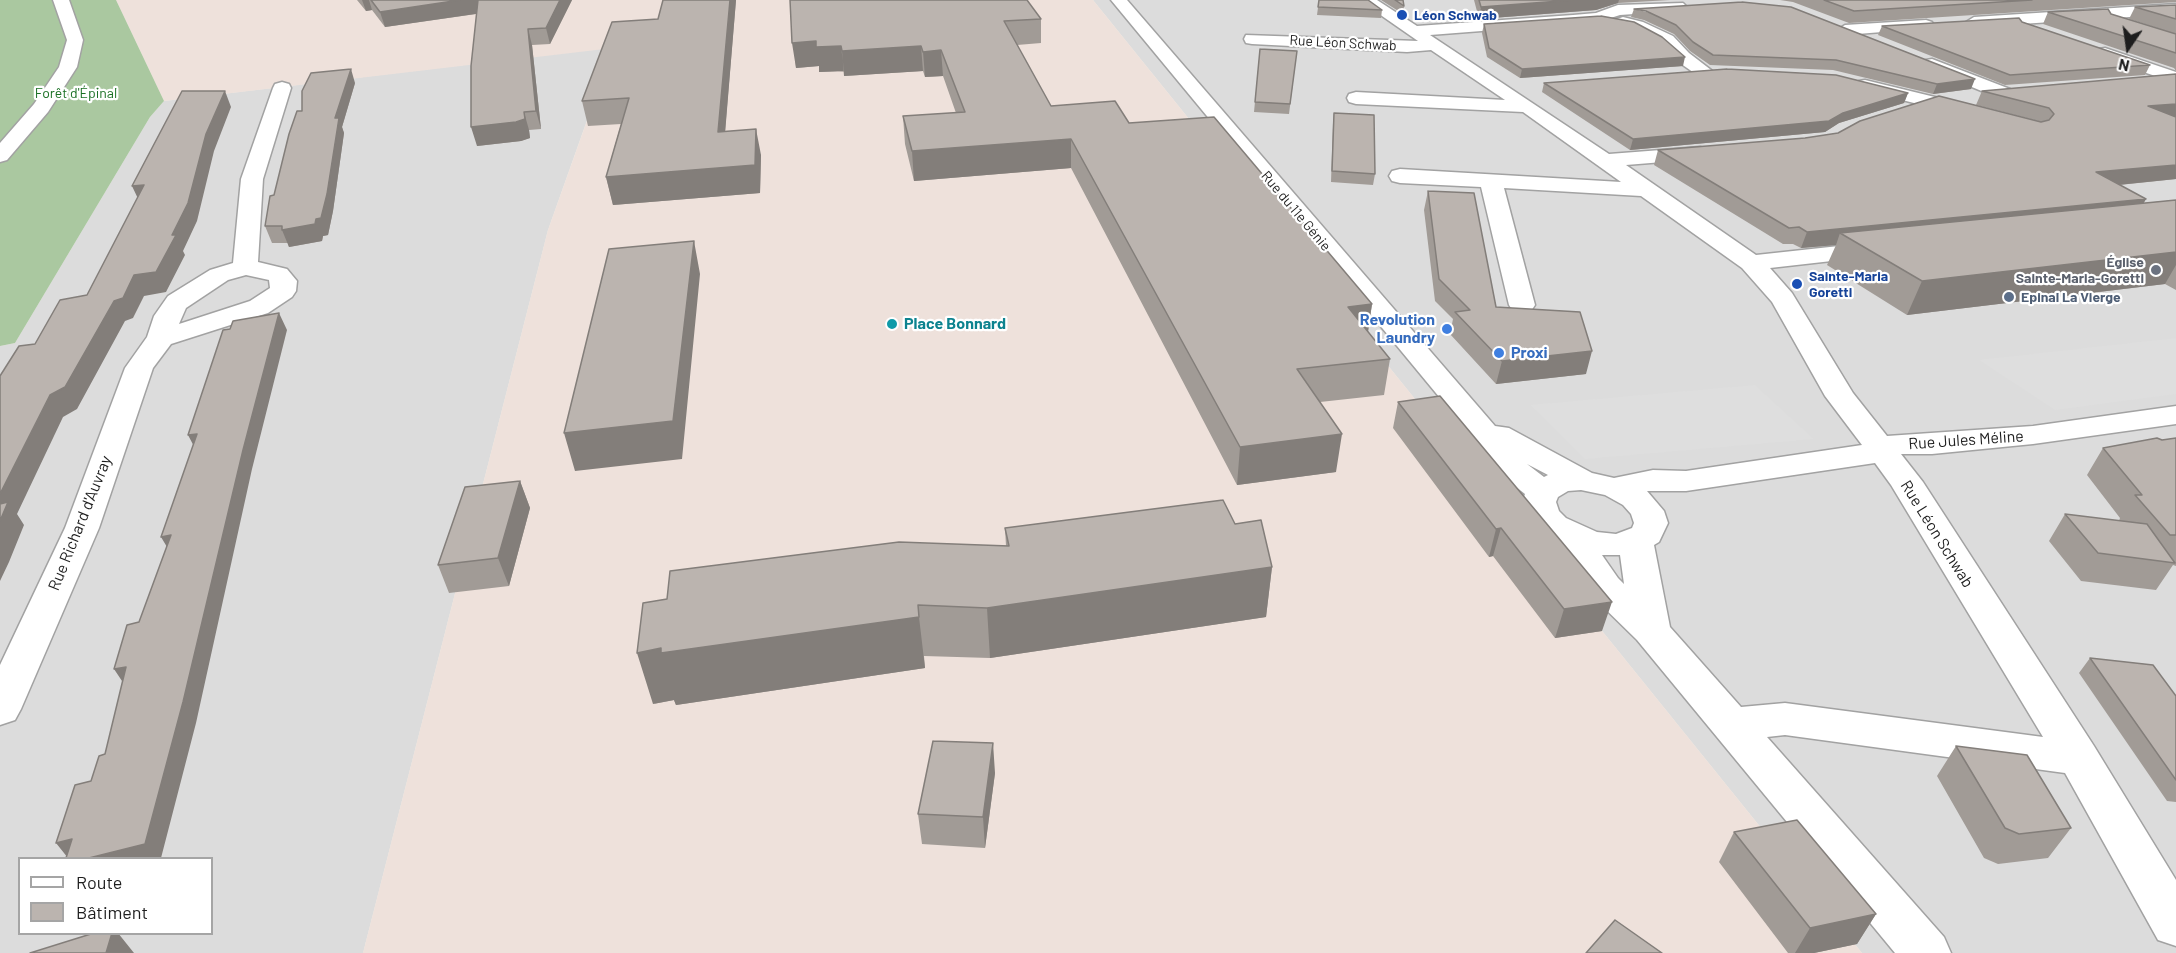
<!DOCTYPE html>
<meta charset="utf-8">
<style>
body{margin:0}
#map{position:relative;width:2176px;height:953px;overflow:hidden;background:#eeece6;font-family:Barlow,sans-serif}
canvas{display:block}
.legend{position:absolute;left:18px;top:857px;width:195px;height:78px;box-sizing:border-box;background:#fff;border:2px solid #a5a5a5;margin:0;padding:8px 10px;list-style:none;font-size:18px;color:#1e1e1e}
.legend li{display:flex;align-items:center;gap:12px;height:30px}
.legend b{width:30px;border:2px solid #a5a5a5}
.north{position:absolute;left:2098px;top:18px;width:60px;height:60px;-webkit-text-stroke:4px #fff;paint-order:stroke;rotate:193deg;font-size:16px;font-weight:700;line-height:24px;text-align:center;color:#1e1e1e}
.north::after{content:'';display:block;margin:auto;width:21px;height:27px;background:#1e1e1e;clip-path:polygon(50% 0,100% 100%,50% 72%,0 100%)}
</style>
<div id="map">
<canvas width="2176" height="953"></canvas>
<ul class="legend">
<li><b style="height:8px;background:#fff"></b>Route</li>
<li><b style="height:16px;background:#bbb4af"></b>Bâtiment</li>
</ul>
<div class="north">N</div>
</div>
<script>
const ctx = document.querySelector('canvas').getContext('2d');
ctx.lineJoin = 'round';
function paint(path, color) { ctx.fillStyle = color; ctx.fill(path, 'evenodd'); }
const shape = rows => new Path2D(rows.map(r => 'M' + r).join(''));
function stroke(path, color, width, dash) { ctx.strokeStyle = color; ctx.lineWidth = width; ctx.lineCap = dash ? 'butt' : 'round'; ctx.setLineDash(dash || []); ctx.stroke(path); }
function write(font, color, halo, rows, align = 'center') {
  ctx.font = font + ' Barlow,sans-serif'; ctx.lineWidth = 4.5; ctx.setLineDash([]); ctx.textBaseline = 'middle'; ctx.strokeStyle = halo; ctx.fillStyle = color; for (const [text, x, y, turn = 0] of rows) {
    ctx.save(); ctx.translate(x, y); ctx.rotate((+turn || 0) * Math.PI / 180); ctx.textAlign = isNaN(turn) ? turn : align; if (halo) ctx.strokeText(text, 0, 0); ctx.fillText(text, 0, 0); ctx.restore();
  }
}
const residential = shape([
 [1093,0,2176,0,2176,953,1862,953],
 [613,47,548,230,363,953,0,953,0,346,15,343,150,117,164,101],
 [20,858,212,858,212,934,20,934]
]);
const military = shape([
 [116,0,1093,0,1862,953,363,953,548,230,613,48,164,101]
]);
const forest = shape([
 [0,0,116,0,164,101,150,117,15,343,0,346]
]);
const parking = shape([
 [2176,338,2176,394,2055,410,1979,360],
 [1755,385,1814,439,1585,459,1530,405]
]);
const street = shape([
 [53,0,69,0,83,40,77,67,48,112,7,160,0,162,0,143,34,104,59,67,67,40,53,0],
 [1111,0,1127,0,1495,426,1509,428,1592,473,1614,478,1653,470,1686,471,1862,445,1825,396,1772,302,1742,268,1641,196,1504,188,1535,305,1531,311,1522,313,1513,311,1509,305,1481,187,1400,183,1392,181,1389,176,1392,171,1400,169,1621,182,1523,112,1356,104,1349,102,1347,98,1349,94,1356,92,1505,100,1431,50,1407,52,1252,44,1246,43,1244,39,1246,35,1418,41,1359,0,1377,0,1417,26,1573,15,1596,13,1618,5,1683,3,1686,6,1678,11,1620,15,1598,22,1430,35,1609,154,1700,147,1707,149,1710,153,1707,157,1700,159,1626,165,1756,255,1876,242,1885,244,1888,249,1885,254,1876,256,1770,268,1792,293,1853,393,1887,436,2033,426,2176,406,2176,424,2033,444,1932,454,1901,454,1923,482,2094,746,2176,880,2176,946,2158,940,2065,773,1785,735,1767,737,1944,937,1951,953,1895,953,1637,640,1592,596,1559,544,1542,534,1531,521,1522,502,1525,494,1493,469,1464,427,1111,0],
 [1875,463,1891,485,2043,737,1785,703,1741,707,1670,627,1654,545,1659,542,1668,523,1664,511,1647,491,1686,491,1875,463],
 [1527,464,1548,475,1544,477,1527,464],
 [1581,490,1605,495,1623,505,1631,514,1634,523,1632,528,1616,534,1597,532,1566,518,1559,511,1556,502,1558,497,1568,491,1581,490],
 [1602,555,1620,555,1624,584,1618,578,1602,555],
 [2176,4,2176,14,1974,27,1966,22,1974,17,2176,4],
 [1623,17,1643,22,1673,36,1689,53,1715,73,1712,77,1706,78,1700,77,1677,61,1661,44,1632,29,1617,25,1615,22,1617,19,1623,17],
 [1926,20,1932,22,1934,25,1932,28,1845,35,1837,30,1845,25,1926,20],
 [2105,48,2176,72,2176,83,2099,57,2096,53,2099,49,2105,48],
 [1932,59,2010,89,2012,93,2010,97,1996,97,1926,68,1923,64,1926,60,1932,59],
 [1865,80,1976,107,1979,111,1976,115,1969,117,1859,89,1856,85,1859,81,1865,80],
 [282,82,289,84,291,88,263,179,258,262,287,269,297,281,296,291,292,297,268,313,171,344,153,368,99,528,21,709,15,720,0,725,0,665,65,528,125,368,147,337,154,316,168,296,210,270,233,263,241,179,273,88,275,84,282,82],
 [246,275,269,280,270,288,250,301,179,324,186,308,228,280,246,275]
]);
const wall = shape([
 [357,0,572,0,550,44,532,45,541,129,529,130,530,138,521,141,477,146,476,14,385,27,372,10,366,11],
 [663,0,736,0,725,131,761,155,760,193,613,205,606,177,621,124,588,126,582,101,658,19],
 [790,0,1041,19,1041,43,1017,45,1051,106,1129,123,1372,304,1368,332,1390,359,1384,395,1320,402,1336,472,1237,485,1071,168,914,181,905,144,903,116,956,113,943,76,925,77,923,71,844,76,844,71,819,72,819,66,796,68],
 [1319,0,1382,10,1381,18,1317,15],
 [1381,0,1403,0,1404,6,1403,14],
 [1474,0,1670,0,1618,3,1596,10,1479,19],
 [1780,0,2176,0,2176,2,1849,23,1793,2],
 [2176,5,2176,34,2129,19,2135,7],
 [1634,9,1971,89,1933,94,1833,70,1710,65,1690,51,1674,34,1644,20,1631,17],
 [2048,12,2111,14,2176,34,2176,71,2174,68,2043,24],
 [2022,22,2150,65,2145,75,2005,85,1878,35,1882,26],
 [1484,24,1683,66,1520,78,1487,57,1482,33],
 [1260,49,1297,51,1289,114,1254,112],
 [2176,74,2176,179,2119,185,2146,199,2143,203,2176,200,2176,290,2165,284,1907,315,1827,265,1836,245,1801,248,1793,244,1783,244,1654,165,1658,150,2042,122,1976,105,1982,91],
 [355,83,342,127,344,133,333,211,328,235,323,236,322,241,289,247,288,243,272,243,265,226,274,195,302,111],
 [1544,83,1908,93,1904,103,1839,123,1825,132,1630,150,1542,92],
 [1334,113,1375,174,1373,185,1331,182,1333,123],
 [1428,191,1496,307,1586,374,1496,384,1450,334,1453,319,1435,301,1424,210],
 [1398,402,1602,631,1555,638,1493,556,1489,557,1393,428],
 [2176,438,2176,566,2173,565,2156,590,2081,581,2049,541,2065,514,2119,521,2120,518,2087,475,2103,448],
 [520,481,530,508,509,586,449,593,438,565],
 [1235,524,1272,567,1266,617,990,658,924,656,925,668,676,705,674,700,653,704,1006,546,1005,528],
 [2090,658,2176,696,2176,802,2167,801,2079,673],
 [1956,746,2071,828,2048,858,1998,864,1984,858,1937,776],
 [995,773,985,848,922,844,918,814],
 [1734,832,1876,914,1857,944,1814,953,1788,953,1719,862]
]);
const shadedWall = shape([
 [362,0,369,0,372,10,366,11],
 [460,0,478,0,482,13,385,27,380,12],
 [560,0,572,0,550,44,546,28],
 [730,0,736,0,723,158,718,132],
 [1573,0,1619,0,1618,3,1596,10,1479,19,1481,7],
 [528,29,532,45,541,129,536,111],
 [816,41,841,46,844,71,819,72,819,66,796,68,792,43],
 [921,46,923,71,844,76,842,51],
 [941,50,943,76,925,77,923,52],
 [1685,57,1683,66,1520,78,1522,69],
 [351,69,355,83,342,127,344,133,333,211,328,235,323,236,322,241,289,247,282,230,335,118],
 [1975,79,1971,89,1933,94,1937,84],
 [225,91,231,107,214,151,197,221,183,251,185,255,166,292,144,296,133,318,125,321,77,409,63,417,17,514,24,525,9,562,0,581,0,494,50,395,114,301,134,275,172,235,206,134],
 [1908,93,1904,103,1839,123,1825,132,1630,150,1633,139,1843,113],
 [2176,104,2176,117,2148,106],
 [524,112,529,130,530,138,521,141,477,146,471,127],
 [756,129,761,155,760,193,613,205,606,177],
 [1071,139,1071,168,914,181,912,151],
 [2176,165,2176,179,2088,188,2096,172],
 [144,185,141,205,132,186],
 [2146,199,2137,215,1840,233,1836,245,1801,248,1807,232],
 [694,241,700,274,682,459,575,471,564,433],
 [2176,252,2176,265,2165,284,1907,315,1922,281],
 [1372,304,1367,338,1348,307],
 [279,313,287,330,252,469,196,723,161,858,89,858,243,450],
 [1592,351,1586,374,1496,384,1502,361],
 [197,434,198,454,188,435],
 [1342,434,1336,472,1237,485,1240,447],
 [520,481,530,508,509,586,498,558],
 [1501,528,1493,556,1489,557,1496,529],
 [171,535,173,557,161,537],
 [1272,567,1266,617,990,658,987,608],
 [1612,602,1602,631,1555,638,1564,609],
 [919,617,925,668,676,705,674,700,653,704,637,653,661,648],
 [126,667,128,690,114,669],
 [993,743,995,773,985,848,983,817],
 [72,839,68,858,56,843],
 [1876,914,1857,944,1814,953,1795,953,1810,928],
 [112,933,118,933,134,953,106,953]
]);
const building = shape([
 [371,0,460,0,380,12,371,0],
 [478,0,560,0,546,28,528,29,536,111,524,112,525,119,516,122,471,127,471,66,478,0],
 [663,0,730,0,718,132,756,129,755,165,606,177,629,98,582,101,612,22,658,19,663,0],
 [790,0,1027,0,1041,19,1004,21,1051,106,1115,101,1129,123,1214,117,1372,304,1348,307,1390,359,1297,369,1342,434,1240,447,1071,139,912,151,903,116,965,112,941,50,923,52,921,46,842,51,841,46,816,47,816,41,792,43,790,0],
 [1319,0,1368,0,1382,10,1318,7,1319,0],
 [1395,0,1403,0,1404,6,1395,0],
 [1479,0,1573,0,1481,7,1479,0],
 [1824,0,2032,0,1854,11,1824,0],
 [1742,2,1791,7,1975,79,1937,84,1836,60,1713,55,1693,42,1676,25,1646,11,1634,9,1742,2],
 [2176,5,2176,19,2135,7,2176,5],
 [2108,9,2111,14,2176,34,2176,53,2048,12,2108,9],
 [1601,16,1634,22,1662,37,1685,57,1522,69,1489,48,1484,24,1601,16],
 [2019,18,2022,22,2150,65,2010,75,1882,26,2019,18],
 [1260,49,1297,51,1290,104,1255,102,1260,49],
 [351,69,335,118,339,118,327,194,321,218,316,219,315,224,282,230,282,226,265,226,270,196,274,195,289,134,297,111,302,111,302,91,311,73,351,69],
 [1727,69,1836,75,1908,93,1843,113,1829,121,1633,139,1544,83,1727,69],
 [2176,74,2176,104,2148,106,2176,117,2176,165,2096,172,2146,199,1807,232,1799,227,1789,228,1658,150,1805,138,1838,133,1860,121,1939,96,2041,122,2049,120,2054,114,2049,108,1982,91,2176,74],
 [182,91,225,91,206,134,188,203,172,235,176,235,156,272,134,275,123,298,114,301,65,387,50,395,0,494,0,376,19,346,35,344,60,300,87,295,144,185,132,186,182,91],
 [1334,113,1374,115,1375,174,1332,171,1334,113],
 [1428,191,1474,193,1496,307,1580,312,1592,351,1502,361,1455,312,1470,310,1439,279,1428,191],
 [2176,200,2176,252,1922,281,1840,233,2176,200],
 [694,241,673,421,564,433,609,249,694,241],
 [279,313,243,450,183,702,145,844,89,858,66,858,72,839,56,843,75,785,91,781,99,756,105,754,126,667,114,669,127,625,139,622,171,535,161,537,197,434,188,435,223,330,230,329,233,321,279,313],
 [1440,396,1612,602,1564,609,1501,528,1496,529,1398,402,1440,396],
 [2157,438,2162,440,2176,438,2176,535,2170,535,2135,495,2142,495,2103,448,2157,438],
 [520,481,498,558,438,565,465,487,520,481],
 [1223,500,1235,524,1261,520,1272,567,987,608,918,605,919,617,661,653,661,648,637,653,643,603,667,599,670,571,899,542,1009,546,1005,528,1223,500],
 [8,502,0,521,0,504,8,502],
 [2065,514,2147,524,2175,563,2098,553,2065,514],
 [2090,658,2153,665,2176,696,2176,780,2090,658],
 [933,741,993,743,983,817,918,814,933,741],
 [1956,746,2027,755,2071,828,2019,834,2005,828,1956,746],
 [1797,820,1876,914,1810,928,1734,832,1797,820],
 [1615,920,1662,953,1586,953,1615,920],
 [94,933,112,933,106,953,30,953,94,933]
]);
const markers = [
 [1402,15,6,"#1a4fb4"],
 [2156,270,6,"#6b7280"],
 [1797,284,6,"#1a4fb4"],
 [2009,297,6,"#5c6f8a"],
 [892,324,6,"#0f9aa8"],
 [1447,329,6,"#3f7fe0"],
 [1499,353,6,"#3f7fe0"]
];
const farTransitnames = [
 ["Léon Schwab",1414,15],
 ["Sainte-Maria",1809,276],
 ["Goretti",1809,292]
];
const farStreetnames = [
 ["Rue Léon Schwab",1343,43,3],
 ["Rue du 11e Génie",1296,211,50]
];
const farParknames = [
 ["Forêt d'Épinal",76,93]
];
const farWorshipnames = [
 ["Église",2144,262],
 ["Sainte-Maria-Goretti",2144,278]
];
const farServicenames = [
 ["Epinal La Vierge",2021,297]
];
const shopNames = [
 ["Revolution",1435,320],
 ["Laundry",1435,338],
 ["Proxi",1511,353,"left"]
];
const cultureNames = [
 ["Place Bonnard",904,324]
];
const streetNames = [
 ["Rue Jules Méline",1966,440,-4],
 ["Rue Richard d'Auvray",80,523,-68],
 ["Rue Léon Schwab",1937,534,58]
];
paint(residential, '#dcdcdc');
paint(military, '#eee1db');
paint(forest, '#aac8a0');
paint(parking, '#dedede');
stroke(street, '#a2a2a2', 3);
paint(street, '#fff');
paint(wall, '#a19b96');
paint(shadedWall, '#837e7a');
paint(building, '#bbb4af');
stroke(building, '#837e7a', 1.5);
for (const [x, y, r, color] of markers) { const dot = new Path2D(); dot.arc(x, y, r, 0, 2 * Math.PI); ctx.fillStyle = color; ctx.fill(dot); stroke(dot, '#fff', 2); }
write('bold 14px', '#164399', '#fff', farTransitnames, 'left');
write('14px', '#1e1e1e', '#fff', farStreetnames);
write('14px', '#197023', '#fff', farParknames);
write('bold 14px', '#5b616d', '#fff', farWorshipnames, 'right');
write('bold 14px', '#4e5e75', '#fff', farServicenames, 'left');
write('bold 16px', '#366cbe', '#fff', shopNames, 'right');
write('bold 16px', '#0d838f', '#fff', cultureNames, 'left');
write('16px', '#1e1e1e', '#fff', streetNames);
</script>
